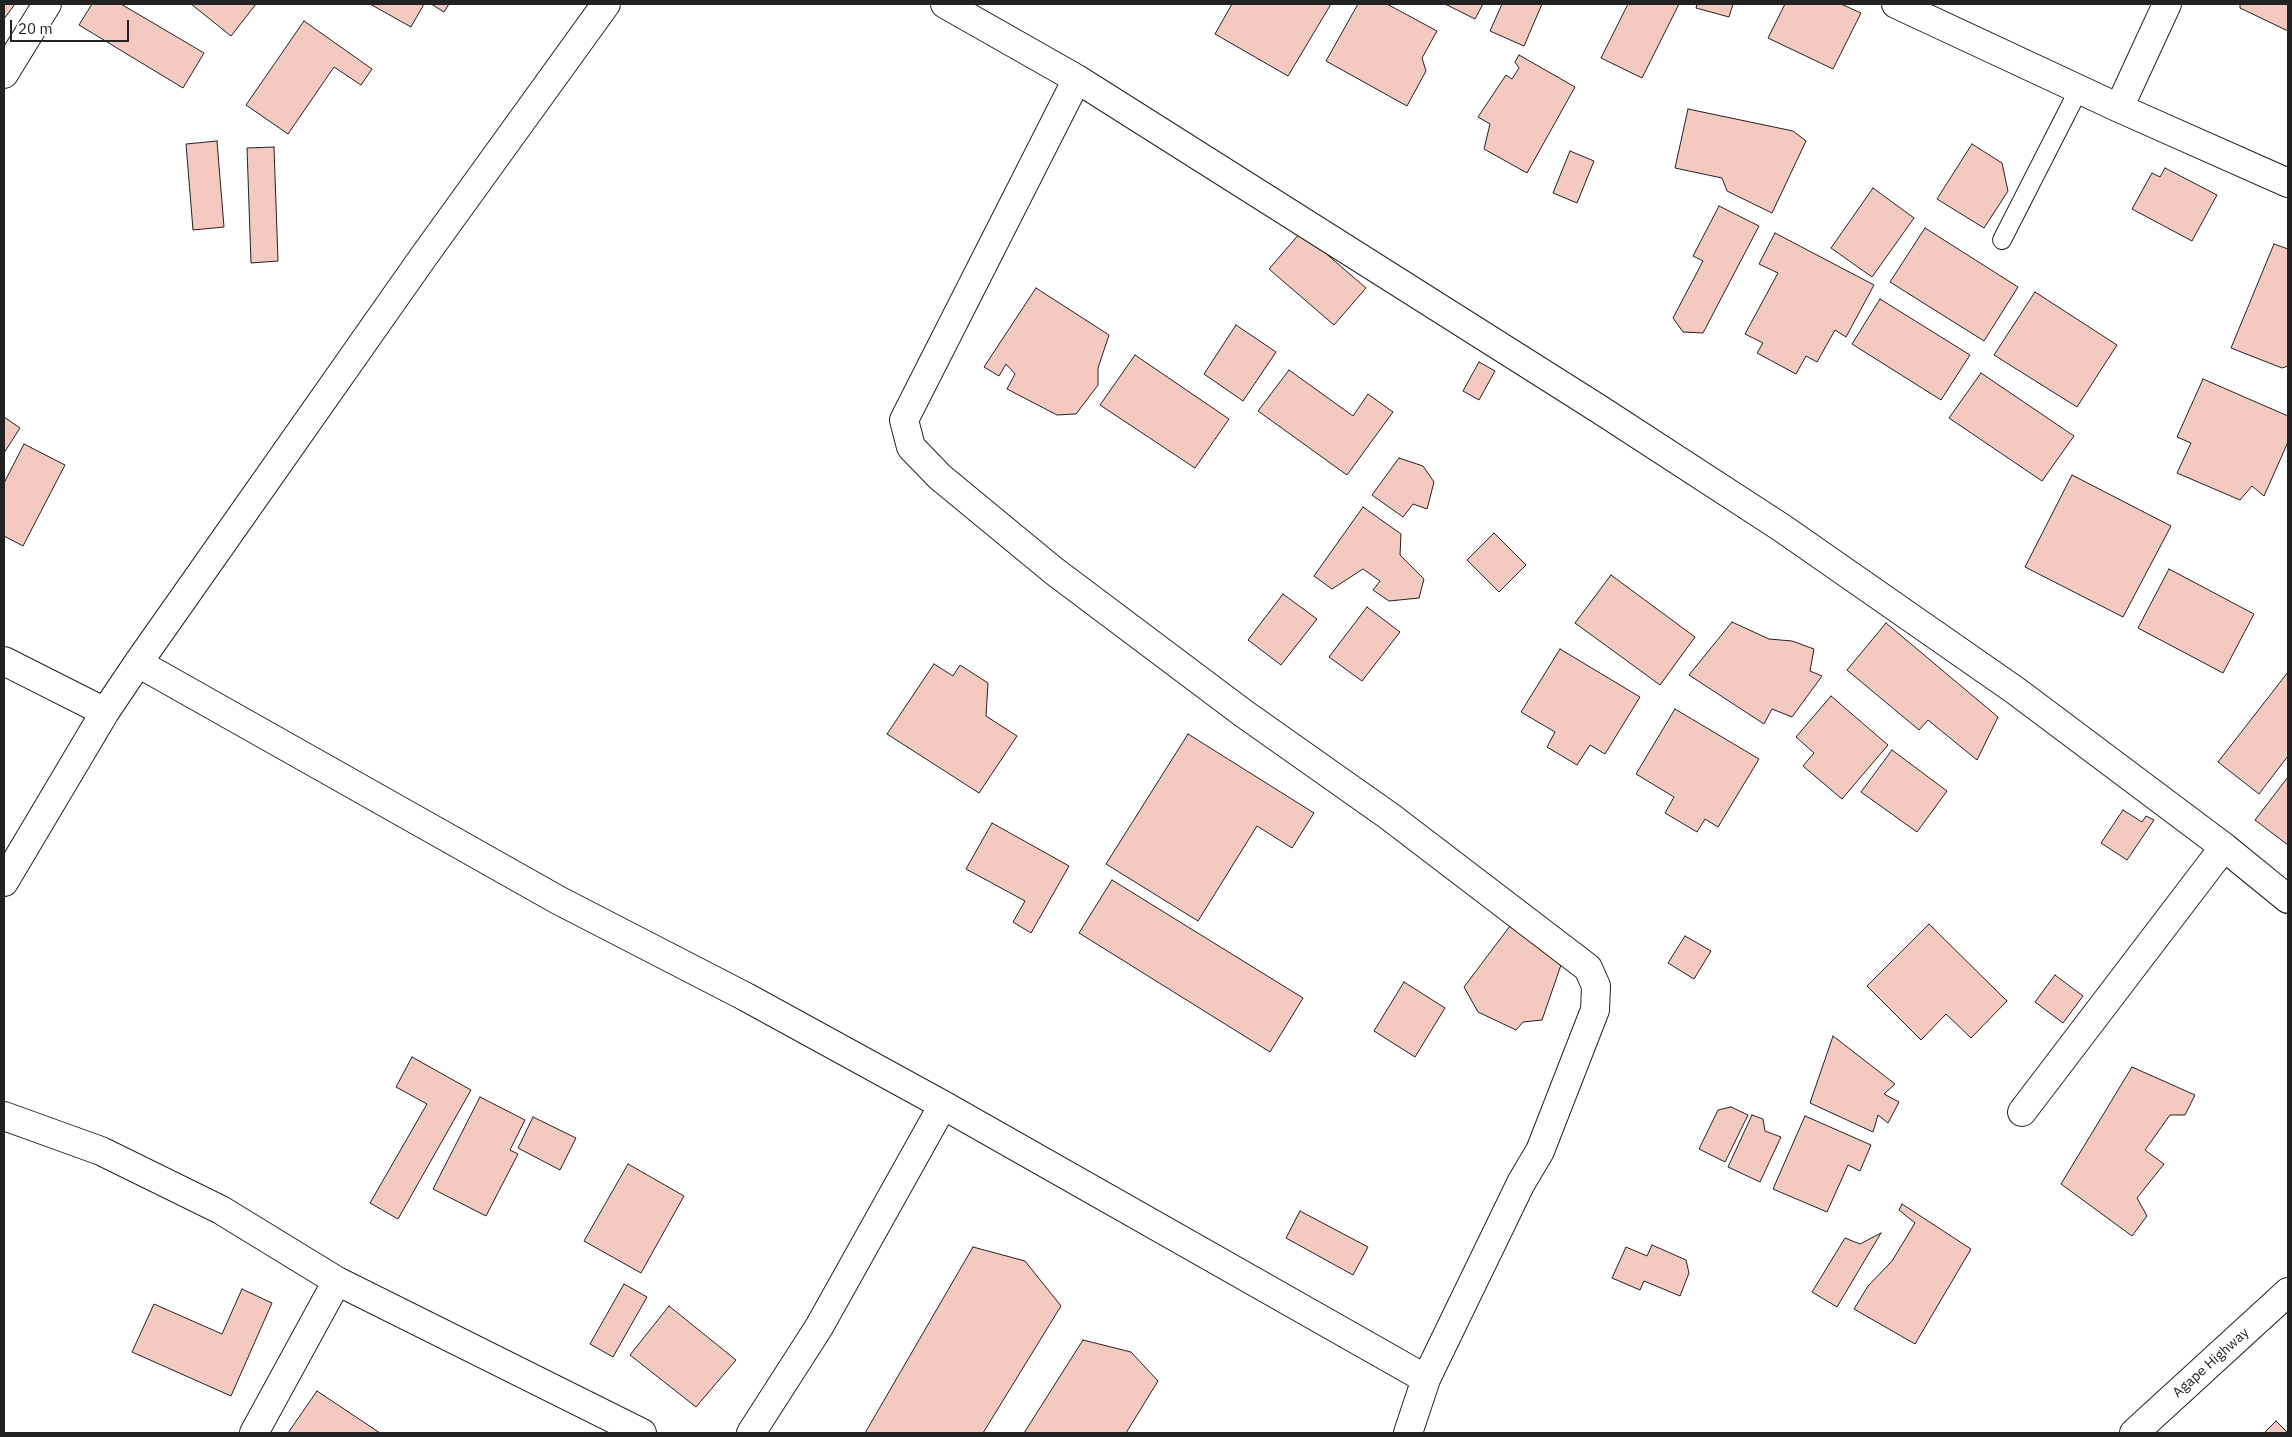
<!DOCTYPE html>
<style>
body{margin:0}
#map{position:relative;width:2292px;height:1437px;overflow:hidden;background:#fff;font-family:"IBM Plex Sans",sans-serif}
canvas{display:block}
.frame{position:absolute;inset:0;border:5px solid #222;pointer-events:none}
.scale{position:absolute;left:10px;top:20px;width:119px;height:22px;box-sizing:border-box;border:2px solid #222;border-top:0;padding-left:6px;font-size:15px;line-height:18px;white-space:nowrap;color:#222;-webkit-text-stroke:4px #fff;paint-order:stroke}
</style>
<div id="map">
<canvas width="2292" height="1437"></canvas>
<div class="frame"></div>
<div class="scale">20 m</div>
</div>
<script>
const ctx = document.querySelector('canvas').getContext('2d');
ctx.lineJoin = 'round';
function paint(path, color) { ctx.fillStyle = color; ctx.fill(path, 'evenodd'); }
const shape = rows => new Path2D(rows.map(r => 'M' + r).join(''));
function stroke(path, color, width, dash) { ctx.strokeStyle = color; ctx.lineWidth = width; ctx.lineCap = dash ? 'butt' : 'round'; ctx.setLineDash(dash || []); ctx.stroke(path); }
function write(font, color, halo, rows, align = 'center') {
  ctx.font = font + ' "IBM Plex Sans",sans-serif'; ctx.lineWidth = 4; ctx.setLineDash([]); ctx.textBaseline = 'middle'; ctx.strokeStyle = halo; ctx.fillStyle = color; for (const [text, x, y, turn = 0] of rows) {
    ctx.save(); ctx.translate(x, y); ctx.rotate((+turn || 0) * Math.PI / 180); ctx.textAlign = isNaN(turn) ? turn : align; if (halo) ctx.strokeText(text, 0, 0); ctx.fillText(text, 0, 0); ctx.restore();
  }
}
const building = shape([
 [4,4,15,4,4,19,4,4],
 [92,4,121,4,204,53,183,88,79,25,92,4],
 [191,4,256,4,231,36,191,4],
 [370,4,424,4,411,27,370,4],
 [431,4,449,4,444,12,431,4],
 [1232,4,1331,4,1288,76,1215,34,1232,4],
 [1358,4,1387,4,1437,31,1422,58,1426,71,1407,106,1326,61,1358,4],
 [1445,4,1483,4,1475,19,1445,4],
 [1502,4,1542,4,1524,46,1490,31,1502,4],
 [1628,4,1679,4,1642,78,1601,58,1628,4],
 [1697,4,1733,4,1729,17,1696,8,1697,4],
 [1785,4,1841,4,1861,13,1833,69,1768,38,1785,4],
 [2240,4,2288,4,2288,31,2240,8,2240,4],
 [304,21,372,69,361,85,334,67,288,134,246,105,304,21],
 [1519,55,1575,87,1527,173,1484,149,1490,124,1478,117,1506,75,1512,79,1519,68,1515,62,1519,55],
 [1688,109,1793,131,1806,141,1772,213,1727,191,1722,178,1675,168,1688,109],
 [217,141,224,227,193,230,186,144,217,141],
 [1972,144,2002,163,2008,191,1984,228,1937,199,1972,144],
 [274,147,278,261,251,263,247,148,274,147],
 [1570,151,1594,161,1577,203,1553,193,1570,151],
 [2165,168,2217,195,2192,241,2132,209,2152,173,2160,177,2165,168],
 [1873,188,1914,218,1872,277,1831,248,1873,188],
 [1719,206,1759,226,1703,333,1683,332,1673,318,1703,261,1693,256,1719,206],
 [1925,228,2018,287,1984,341,1890,282,1925,228],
 [1301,232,1366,288,1334,325,1269,269,1301,232],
 [1775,233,1874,285,1846,337,1835,330,1817,362,1806,356,1796,374,1757,353,1763,343,1745,334,1778,273,1759,264,1775,233],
 [2274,244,2288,249,2288,366,2282,368,2231,348,2274,244],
 [1036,288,1109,335,1098,368,1098,385,1076,414,1057,415,1007,389,1015,374,1006,364,999,376,984,367,1036,288],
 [2035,292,2117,345,2077,407,1994,355,2035,292],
 [1880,299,1970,355,1941,400,1852,344,1880,299],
 [1236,325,1276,352,1243,401,1204,374,1236,325],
 [1135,355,1229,419,1195,468,1100,405,1135,355],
 [1479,362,1495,371,1479,400,1463,391,1479,362],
 [1289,370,1353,416,1368,394,1393,412,1347,475,1258,411,1289,370],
 [1981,373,2074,436,2042,481,1949,418,1981,373],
 [2203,379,2288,416,2288,442,2264,496,2252,486,2240,500,2177,473,2191,443,2177,437,2203,379],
 [4,417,20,428,4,453,4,417],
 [24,444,65,465,23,546,4,536,4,483,24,444],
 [1399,458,1423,466,1434,482,1427,509,1413,504,1403,517,1372,495,1399,458],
 [2072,475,2171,526,2123,617,2025,567,2072,475],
 [1363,507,1401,534,1400,555,1424,579,1419,598,1389,601,1373,590,1380,581,1363,569,1332,589,1314,576,1363,507],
 [1494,533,1526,565,1499,592,1467,560,1494,533],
 [2169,569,2254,614,2223,673,2138,628,2169,569],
 [1611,575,1695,637,1660,685,1575,623,1611,575],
 [1283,594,1317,619,1281,665,1248,640,1283,594],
 [1367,607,1400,632,1362,681,1329,657,1367,607],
 [1732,622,1769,639,1792,641,1814,649,1810,671,1822,676,1792,717,1772,709,1764,724,1689,675,1732,622],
 [1886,623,1998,717,1977,760,1928,720,1919,730,1847,670,1886,623],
 [1560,649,1640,697,1605,754,1590,745,1577,765,1547,747,1555,732,1521,712,1560,649],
 [934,664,953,676,960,665,988,683,986,716,1017,736,979,793,887,734,934,664],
 [2288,672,2288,756,2259,794,2218,762,2288,672],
 [1831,696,1888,745,1842,799,1803,766,1814,753,1796,737,1831,696],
 [1675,709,1759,759,1718,827,1705,819,1697,832,1665,813,1674,797,1636,774,1675,709],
 [1188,734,1314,813,1292,848,1257,826,1198,921,1106,864,1188,734],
 [1892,750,1947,791,1917,832,1861,792,1892,750],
 [2288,777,2288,845,2255,820,2288,777],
 [2123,810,2142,822,2146,816,2154,820,2127,860,2101,843,2123,810],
 [992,823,1069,866,1031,933,1013,922,1025,901,966,869,992,823],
 [1112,880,1303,998,1270,1052,1079,933,1112,880],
 [1929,924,2007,1001,1971,1038,1946,1014,1921,1040,1867,986,1929,924],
 [1510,926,1561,965,1542,1020,1523,1022,1516,1030,1478,1012,1464,987,1510,926],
 [1685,936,1711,951,1694,979,1668,963,1685,936],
 [2055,975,2083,996,2063,1023,2035,1002,2055,975],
 [1404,982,1445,1008,1415,1057,1374,1031,1404,982],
 [1833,1036,1895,1084,1884,1094,1899,1102,1888,1123,1878,1115,1873,1132,1810,1103,1833,1036],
 [412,1057,471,1090,398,1219,370,1203,427,1104,396,1087,412,1057],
 [2132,1067,2195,1095,2185,1115,2170,1115,2145,1150,2164,1164,2137,1198,2147,1216,2132,1236,2061,1184,2132,1067],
 [480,1097,525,1120,510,1150,518,1154,486,1216,433,1189,480,1097],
 [1731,1107,1748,1115,1725,1162,1699,1149,1718,1110,1731,1107],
 [1752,1115,1763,1119,1765,1131,1781,1137,1760,1182,1728,1167,1752,1115],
 [1805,1116,1871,1145,1860,1171,1848,1165,1827,1212,1773,1189,1805,1116],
 [533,1117,576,1138,560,1170,518,1148,533,1117],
 [628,1164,684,1196,641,1273,584,1241,628,1164],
 [1902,1204,1971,1249,1915,1344,1854,1309,1868,1286,1892,1261,1915,1223,1899,1210,1902,1204],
 [1300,1211,1368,1247,1353,1275,1286,1238,1300,1211],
 [1881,1233,1837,1307,1812,1292,1845,1238,1860,1244,1881,1233],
 [1652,1245,1686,1260,1689,1273,1680,1296,1644,1281,1640,1290,1612,1278,1626,1247,1647,1256,1652,1245],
 [973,1247,1025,1261,1061,1306,983,1433,865,1433,973,1247],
 [624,1284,647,1297,613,1357,590,1344,624,1284],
 [242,1289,272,1303,231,1396,132,1352,154,1304,222,1334,242,1289],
 [669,1306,736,1360,696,1407,630,1355,669,1306],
 [1083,1340,1131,1352,1158,1381,1126,1433,1024,1433,1083,1340],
 [317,1391,380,1433,288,1433,317,1391],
 [2276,1421,2288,1433,2264,1433,2276,1421]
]);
const lane = shape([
 [2002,240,2079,89]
]);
const street = shape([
 [945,4,1077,79,1599,409,1782,528,2016,691,2224,847,2288,899],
 [1896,4,2119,108,2288,183],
 [4,74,47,4],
 [1077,79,904,420,911,447,940,477,1054,571,1243,713,1389,816,1588,968,1596,986,1595,1010,1540,1151,1521,1183,1426,1379,1408,1433],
 [2119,108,2167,4],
 [4,661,105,712],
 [138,663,558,900,746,997,943,1105,1426,1379],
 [4,882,105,712,138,663,424,256,606,4],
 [2022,1112,2224,847],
 [4,1116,101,1151,221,1210,337,1281,642,1433],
 [254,1433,337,1281],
 [751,1433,819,1327,943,1105]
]);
const secondary = shape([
 [2134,1433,2288,1292]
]);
const streetNames = [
 ["Agape Highway",2211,1363,-42]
];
paint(building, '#f3c9c0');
stroke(building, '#222', 1);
stroke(lane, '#222', 20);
stroke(street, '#222', 30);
stroke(secondary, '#222', 30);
stroke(lane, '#fff', 18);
stroke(street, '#fff', 28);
stroke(secondary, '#fff', 28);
write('14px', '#222', '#fff', streetNames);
</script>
